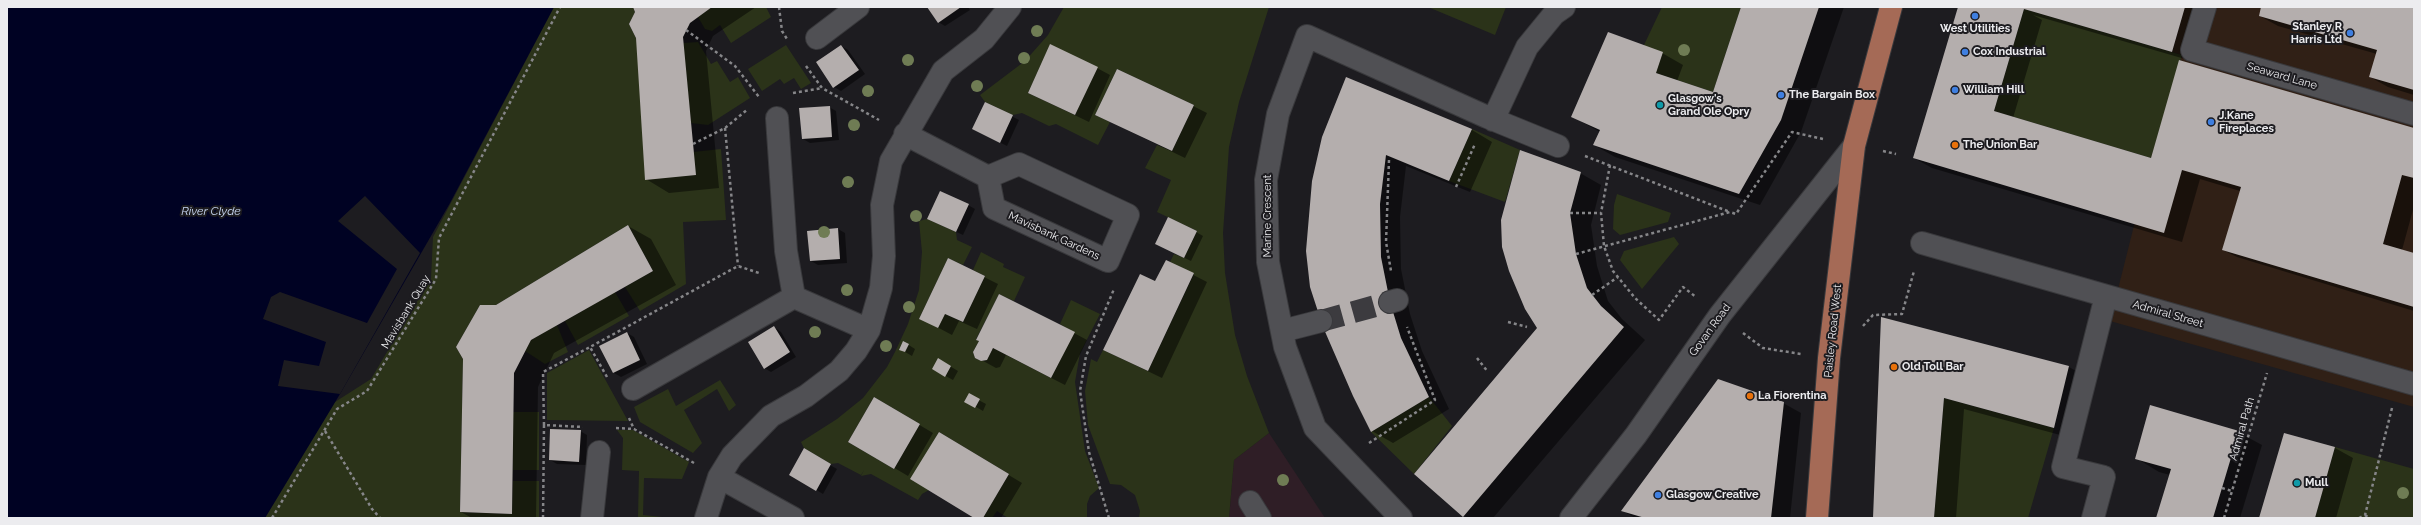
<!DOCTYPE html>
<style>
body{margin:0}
#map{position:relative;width:2421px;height:525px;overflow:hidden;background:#1d1c20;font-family:Raleway,sans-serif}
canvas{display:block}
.frame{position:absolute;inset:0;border:8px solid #ececef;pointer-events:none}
</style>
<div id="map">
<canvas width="2421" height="525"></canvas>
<div class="frame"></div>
</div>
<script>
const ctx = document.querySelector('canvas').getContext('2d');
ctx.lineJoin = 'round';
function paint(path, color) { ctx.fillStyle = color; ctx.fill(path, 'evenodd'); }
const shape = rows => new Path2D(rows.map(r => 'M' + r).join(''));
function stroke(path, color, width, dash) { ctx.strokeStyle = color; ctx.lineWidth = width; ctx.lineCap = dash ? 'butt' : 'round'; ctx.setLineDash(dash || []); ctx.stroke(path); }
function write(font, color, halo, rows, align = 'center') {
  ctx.font = font + ' Raleway,sans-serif'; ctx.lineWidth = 4; ctx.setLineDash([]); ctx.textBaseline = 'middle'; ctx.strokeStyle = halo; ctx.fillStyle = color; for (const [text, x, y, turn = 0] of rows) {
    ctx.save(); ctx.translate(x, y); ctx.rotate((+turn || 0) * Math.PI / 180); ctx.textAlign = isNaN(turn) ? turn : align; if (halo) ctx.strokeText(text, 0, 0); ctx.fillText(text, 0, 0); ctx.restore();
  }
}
const commercial = shape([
 [1269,433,1325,518,1229,518,1234,460]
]);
const industrial = shape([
 [2185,7,2414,7,2414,407,2110,321,2151,158,2182,55,2172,52]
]);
const green = shape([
 [554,7,633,7,635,12,629,24,693,152,721,149,726,220,683,222,686,284,640,311,625,287,653,271,628,225,496,305,480,305,456,347,463,359,460,512,512,514,513,481,539,481,539,518,265,518,335,402,371,379,431,278,433,237],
 [712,7,766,7,771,17,731,43,720,25,712,31,705,29,698,17],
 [1064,7,1269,7,1239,102,1229,147,1223,233,1225,273,1235,335,1247,376,1269,433,1234,460,1229,518,1139,518,1140,511,1135,495,1121,485,1110,484,1088,425,1085,391,1091,359,1097,362,1103,350,1148,371,1194,274,1170,262,1174,254,1184,258,1197,231,1157,212,1171,180,1145,168,1157,145,1172,151,1194,105,1117,69,1095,115,1110,122,1098,145,1056,124,1049,126,1022,113,1013,115,985,102,980,95,1025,61,1048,35],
 [1050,45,1086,90,1075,115,1028,93],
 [1428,7,1506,7,1495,35],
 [1662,7,1741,7,1713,92,1656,73,1644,45],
 [2024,9,2182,55,2151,158,1994,111],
 [698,42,711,64,717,61,730,82,738,77,750,98,708,125,691,123,683,43],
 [786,45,811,83,801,89,794,78,784,84,780,79,762,91,748,69],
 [1472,129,1520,150,1505,202,1449,181],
 [1617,194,1671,213,1668,222,1620,235,1613,229,1614,205],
 [927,219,956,232,957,240,972,247,963,265,948,258,919,319,945,314,963,322,985,276,973,270,981,252,1004,264,1003,267,1025,277,1014,301,999,294,976,339,979,341,973,352,975,358,981,361,987,360,993,348,1051,378,1074,332,1060,324,1071,300,1100,314,1080,353,1075,382,1085,451,1099,488,1090,496,1087,504,1087,518,1008,518,997,511,992,518,983,518,1009,474,939,432,911,479,929,490,922,494,918,500,871,474,861,476,864,470,861,475,838,463,831,464,804,448,801,442,837,419,863,398,887,367,895,352,908,324,919,290,922,252,919,221],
 [874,397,920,424,894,469,848,442],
 [1674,237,1679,244,1642,289,1620,260,1624,251],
 [615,292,629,316,578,345,565,321],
 [557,325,568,352,545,364,525,351,531,340],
 [589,350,628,421,547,420,547,373],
 [720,380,736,405,729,411,717,389,684,410,702,443,693,453,640,422,634,407,668,389,676,406],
 [1429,397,1452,426,1414,474,1371,432],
 [1944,398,2054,428,2028,518,1934,518],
 [513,412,539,412,539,470,513,470],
 [617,430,633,430,689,462,682,479,644,478,643,515,672,518,638,518,639,471,622,470,623,438],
 [2335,447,2414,469,2414,518,2315,518]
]);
const water = shape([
 [7,7,554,7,450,203,340,394,265,518,7,518]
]);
const pier = shape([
 [365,196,420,253,340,394,278,386,284,360,319,366,326,342,263,319,271,297,280,292,367,323,397,269,338,221]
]);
const shadow = shape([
 [634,7,756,7,713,36,706,51,719,188,669,193,646,179,636,12],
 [928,7,968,7,970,10,945,26,938,22],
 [1742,7,1844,7,1801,132,1760,205,1615,157,1594,145,1600,132,1573,117,1662,53,1683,65,1677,81,1714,93],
 [1959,7,2200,7,2185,59,2033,15,2042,20,2013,118,2151,159,2414,129,2414,206,2402,250,2414,254,2414,311,2237,257,2223,250,2240,191,2200,179,2182,242,1932,168,1914,158],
 [2262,7,2414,7,2414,95,2388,87,2370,77,2377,54,2278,26,2260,16],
 [841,46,848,50,865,74,841,91,834,87],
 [1097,68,1110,75,1089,122,1029,93],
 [1347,79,1472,130,1492,142,1470,192,1406,166,1400,217,1401,269,1410,314,1422,351,1449,409,1393,443,1372,431],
 [986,103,1019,120,1007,146,973,129],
 [1193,106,1207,113,1185,158,1096,115],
 [829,107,836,111,839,140,810,143,803,139],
 [1580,173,1601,185,1591,225,1597,266,1608,301,1622,319,1645,340,1493,518,1468,518,1464,516,1538,328],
 [968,205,975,209,963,235,935,222],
 [628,226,651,239,676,285,554,353,538,387,536,518,472,518,461,512,464,359,496,306],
 [838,229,845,233,847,263,818,265,811,261],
 [1196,232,1203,236,1191,261,1156,244],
 [948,259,998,284,977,329,959,321,952,335,920,318],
 [1166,261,1207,282,1162,378,1104,350,1156,282],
 [1882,319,2069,367,2090,379,2075,439,1964,409,1956,518,1874,518],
 [774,327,781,332,796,357,771,372,764,368],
 [627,333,634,337,647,364,621,377,614,373],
 [1074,333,1087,340,1065,385,1006,355,1000,367,996,368,976,357,980,341],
 [904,342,915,349,912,356,900,349],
 [938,359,958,371,953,380,933,369],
 [969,395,986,404,983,411,966,401],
 [874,398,933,433,908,476,849,441],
 [1783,403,1801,413,1790,518,1635,518,1623,511],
 [580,431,587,435,586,465,557,464,550,460],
 [2238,432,2262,445,2240,518,2157,518,2170,475,2159,472,2136,458],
 [2284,434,2335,448,2353,458,2336,518,2260,518],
 [952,441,1022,483,1001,518,977,518],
 [804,450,837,469,823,494,790,474]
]);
const building = shape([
 [633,7,712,7,690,23,683,37,696,175,645,180,636,38,629,24,635,12],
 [927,7,961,7,938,23],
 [1741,7,1819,7,1781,120,1739,194,1593,145,1600,130,1571,117,1608,32,1663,52,1656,73,1713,92],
 [1958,7,2185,7,2172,52,2024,9,1994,111,2151,158,2179,60,2414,128,2414,178,2402,175,2383,244,2414,253,2414,307,2222,250,2241,187,2182,170,2164,233,1913,158],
 [2261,7,2414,7,2414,90,2369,77,2377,50,2259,16],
 [1050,44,1098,67,1075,115,1028,93],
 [841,45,859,70,833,88,816,62],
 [1117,69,1194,105,1172,151,1095,115],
 [1346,77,1472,129,1449,181,1386,155,1380,204,1381,257,1390,302,1401,338,1429,397,1371,432,1353,396,1323,327,1310,287,1306,251,1312,181,1322,137],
 [985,102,1013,115,1000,143,972,129],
 [830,106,832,137,802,139,799,108],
 [1520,150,1581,172,1570,213,1576,254,1587,288,1601,306,1624,327,1463,517,1414,474,1537,328,1525,309,1509,271,1502,247,1501,220],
 [940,191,969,204,956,232,927,219],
 [1168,217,1197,231,1184,258,1155,244],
 [628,225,653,271,531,340,514,373,512,514,460,512,463,359,456,347,480,305,496,305],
 [838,228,840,259,810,261,807,231],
 [948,258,985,276,963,322,945,314,938,328,919,319],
 [1166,260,1194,273,1148,371,1103,350,1140,274,1155,281],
 [999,294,1075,332,1051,378,993,348,987,360,981,361,975,358,973,352,979,341,976,340],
 [1881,317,2069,366,2054,428,1944,398,1934,518,1873,518],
 [774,326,790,352,764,369,748,342],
 [627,332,640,360,613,373,599,346],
 [903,341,909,344,905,352,899,350],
 [938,358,951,366,945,377,932,369],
 [1718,379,1784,402,1771,518,1645,518,1621,511],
 [969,393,980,399,975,408,964,402],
 [874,397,920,424,894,469,848,442],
 [2150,405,2239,431,2213,518,2156,518,2171,469,2135,459],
 [550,429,581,430,579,462,549,460],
 [939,432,1009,474,983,518,974,518,910,479],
 [2284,433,2335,447,2315,518,2259,518],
 [804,448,831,464,816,491,789,475]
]);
const minorTunnel = shape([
 [1321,321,1390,302]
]);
const path = shape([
 [779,7,782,31,787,39],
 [686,30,735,66,759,97],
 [806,66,822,88,879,120],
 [793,93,822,88],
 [725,128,738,266],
 [693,144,725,128,748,109],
 [1883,151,1896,154],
 [1585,156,1730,212],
 [1389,160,1386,242,1391,271],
 [1610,165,1601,213,1604,246,1613,271,1635,298,1659,320,1683,287,1696,297],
 [1456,187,1475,144],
 [1570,213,1601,213],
 [1576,254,1730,212,1736,214,1792,132,1823,139],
 [1592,295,1618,277],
 [1508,322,1527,327],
 [1863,326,1873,315,1902,314,1914,271],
 [1743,333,1763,348,1801,354],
 [1477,358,1488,372],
 [607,377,590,347,738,266,759,273],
 [629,418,634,429],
 [544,425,543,372,590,347],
 [616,428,634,429,694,463],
 [325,431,372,509,380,518],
 [1369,443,1435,400,1407,327],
 [2222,488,2232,491],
 [2365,515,2369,518],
 [272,518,337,409,367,391,436,279,439,238,560,7],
 [543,518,544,425,583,427],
 [1109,518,1089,452,1080,391,1086,356,1114,289],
 [2224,518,2267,373],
 [2359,518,2365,515,2392,408]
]);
const minor = shape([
 [2205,7,2192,50,2414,114],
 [817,38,858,7],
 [777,118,786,251,794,297,869,330],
 [1493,120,1527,47,1554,14,1564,7],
 [905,134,988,177,1019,164,1128,215,1108,261,994,208,988,177],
 [1922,243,2414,384],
 [1390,302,1397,300],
 [1282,331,1321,321],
 [633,389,794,297],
 [719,477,793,518],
 [1250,502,1260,518],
 [592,518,599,452],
 [706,518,719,477,732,456,771,416,806,396,839,371,856,351,869,330,881,288,884,256,882,205,891,161,943,71,984,39,1010,7],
 [1401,518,1315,428,1285,347,1268,262,1266,180,1278,114,1307,36,1487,117,1558,146],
 [1571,518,1636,435,1720,315,1854,146],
 [2093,518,2104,477,2063,467,2106,296]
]);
const major = shape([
 [1817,518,1829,358,1854,146,1891,7]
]);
const trees = [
 [1037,31],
 [1684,50],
 [1024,58],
 [908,60],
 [977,86],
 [868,91],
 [854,125],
 [848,182],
 [916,216],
 [824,232],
 [847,290],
 [909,307],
 [815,332],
 [886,346],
 [1283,480],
 [2403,493]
];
const markers = [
 [1975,16,4,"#3f7fe0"],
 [2350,33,4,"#3f7fe0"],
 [1965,52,4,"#3f7fe0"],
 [1955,90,4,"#3f7fe0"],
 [1781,95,4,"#3f7fe0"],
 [1660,105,4,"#0f9aa8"],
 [2211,122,4,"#3f7fe0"],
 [1955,145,4,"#e8710a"],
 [1894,367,4,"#e8710a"],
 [1750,396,4,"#e8710a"],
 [2297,483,4,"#0f9aa8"],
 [1658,495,4,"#3f7fe0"]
];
const poiNames = [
 ["Stanley R",2342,27,"right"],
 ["Harris Ltd",2342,40,"right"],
 ["West Utilities",1975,29,"center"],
 ["Cox Industrial",1973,52],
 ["William Hill",1963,90],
 ["The Bargain Box",1789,95],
 ["Glasgow's",1668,99],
 ["Grand Ole Opry",1668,112],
 ["J.Kane",2219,116],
 ["Fireplaces",2219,129],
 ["The Union Bar",1963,145],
 ["Old Toll Bar",1902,367],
 ["La Fiorentina",1758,396],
 ["Mull",2305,483],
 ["Glasgow Creative",1666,495]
];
const streetNames = [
 ["Seaward Lane",2282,76,16],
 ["Marine Crescent",1268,216,-90],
 ["Mavisbank Gardens",1054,236,25],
 ["Mavisbank Quay",406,312,-59],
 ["Admiral Street",2168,314,16],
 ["Govan Road",1710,330,-54],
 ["Paisley Road West",1833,331,-84],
 ["Admiral Path",2242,429,-74]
];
const waterNames = [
 ["River Clyde",211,211]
];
paint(commercial, '#2f1e26');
paint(industrial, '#302016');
paint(green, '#2b3319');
paint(water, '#000223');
paint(pier, '#1d1c20');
paint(shadow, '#0007');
paint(building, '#b4aead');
stroke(minorTunnel, '#3c3b3f', 22, [22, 11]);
stroke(minor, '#39393c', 24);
stroke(major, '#39393c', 24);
stroke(path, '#868689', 2.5, [3, 3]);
stroke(minor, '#505054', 22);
stroke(major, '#a56a56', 22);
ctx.fillStyle = '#6f7c54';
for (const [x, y] of trees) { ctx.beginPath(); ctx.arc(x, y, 6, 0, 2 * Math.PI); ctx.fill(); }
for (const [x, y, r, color] of markers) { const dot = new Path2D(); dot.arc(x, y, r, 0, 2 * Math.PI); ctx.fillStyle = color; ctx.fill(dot); stroke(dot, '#1d1c20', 1.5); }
write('bold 11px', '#ececef', '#1d1c20', poiNames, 'left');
write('11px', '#ececef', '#1d1c20', streetNames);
write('italic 12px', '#cad9f5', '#1d1c20', waterNames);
</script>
